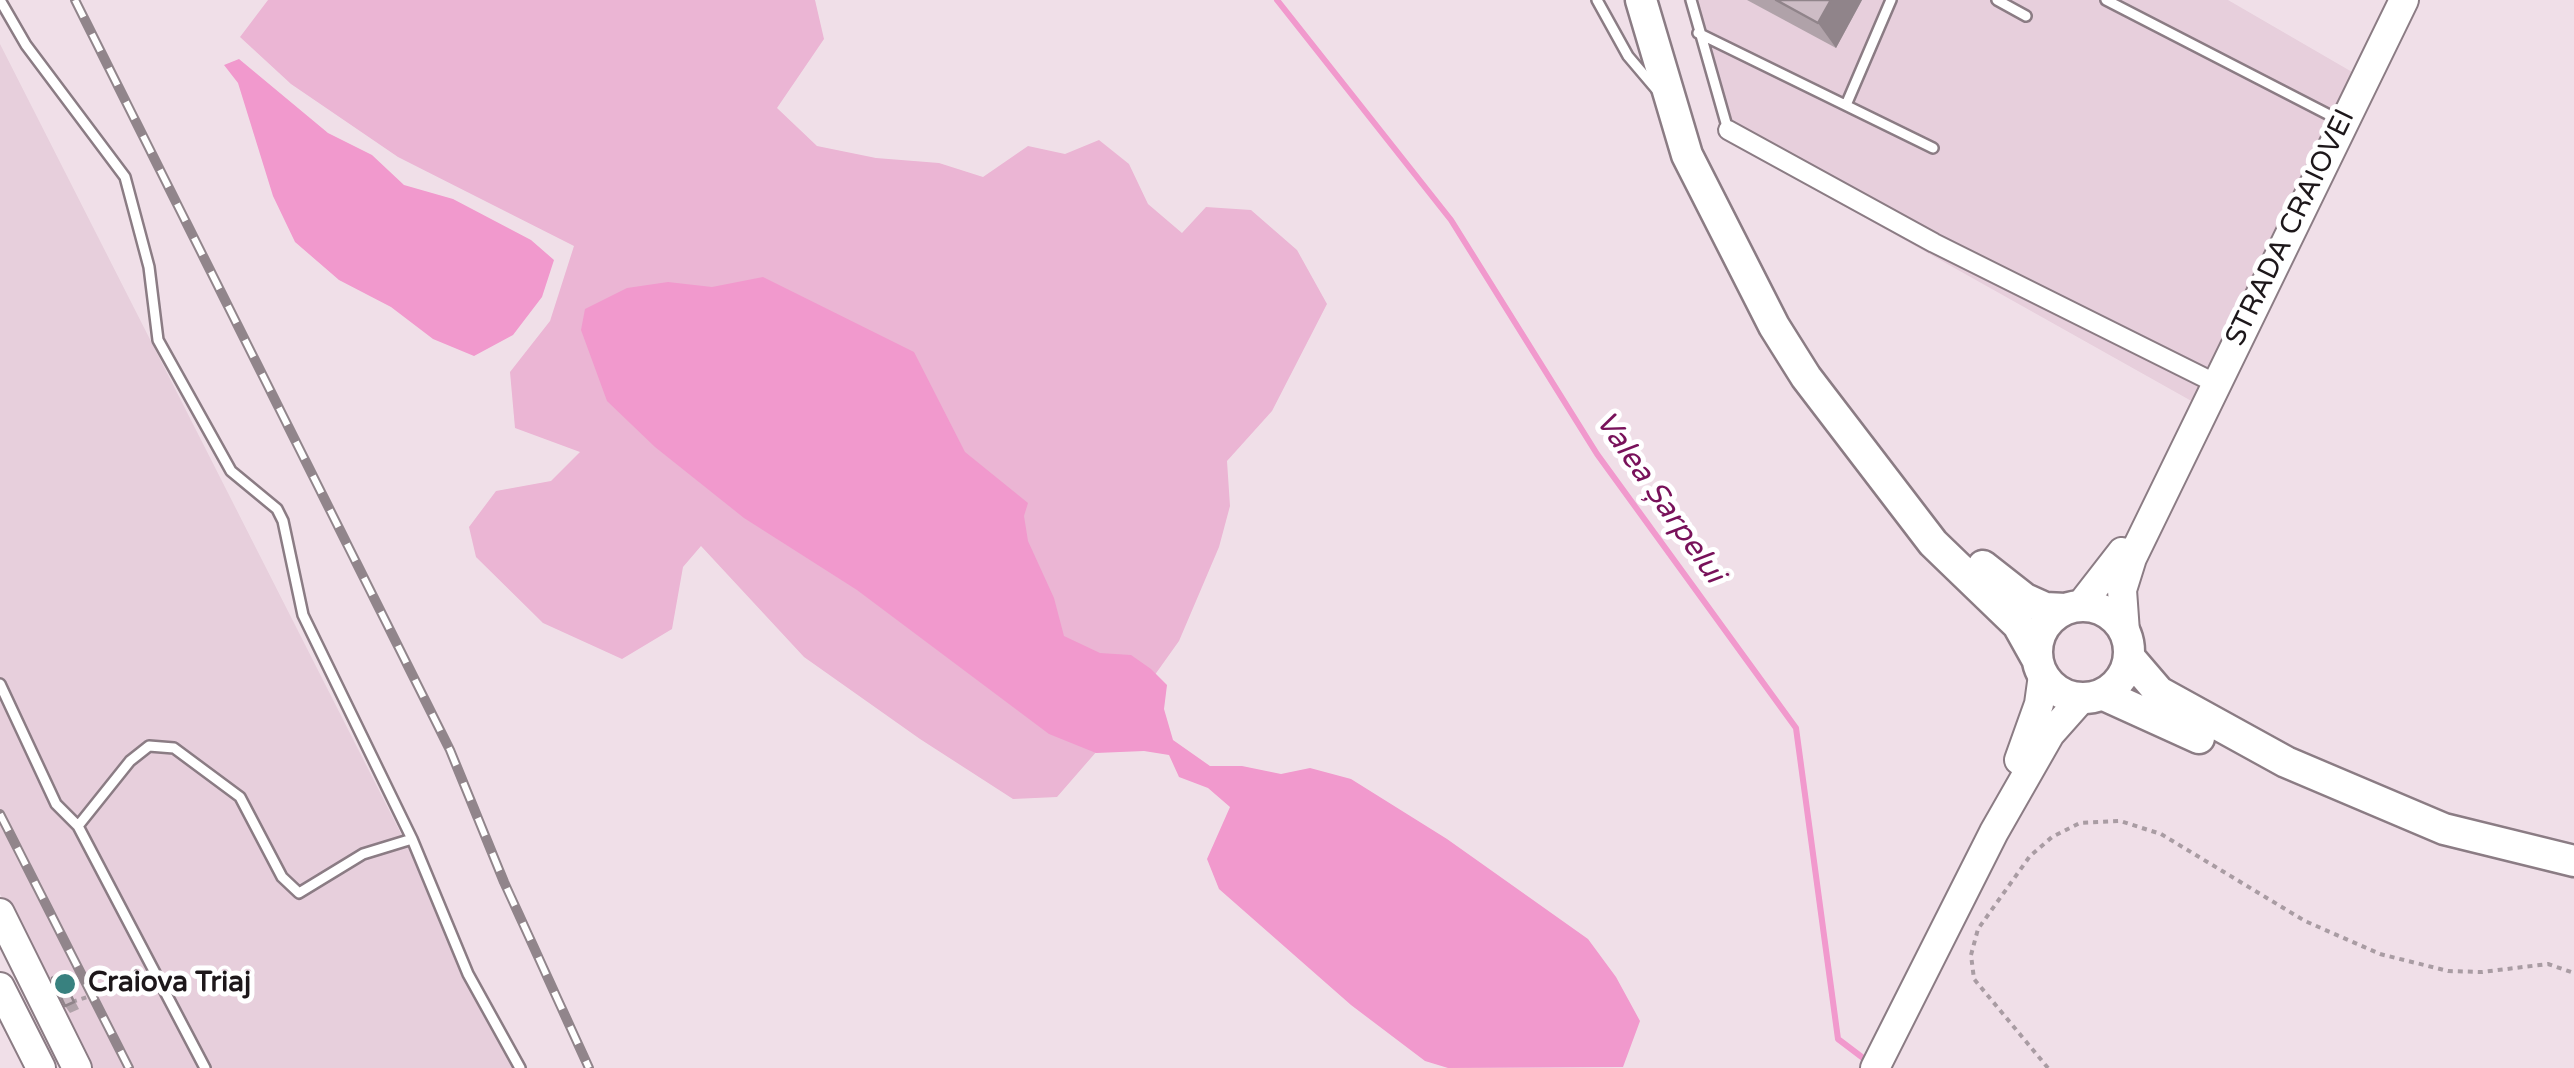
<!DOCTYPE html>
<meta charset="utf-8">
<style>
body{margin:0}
canvas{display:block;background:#f0dfe8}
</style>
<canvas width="2574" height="1068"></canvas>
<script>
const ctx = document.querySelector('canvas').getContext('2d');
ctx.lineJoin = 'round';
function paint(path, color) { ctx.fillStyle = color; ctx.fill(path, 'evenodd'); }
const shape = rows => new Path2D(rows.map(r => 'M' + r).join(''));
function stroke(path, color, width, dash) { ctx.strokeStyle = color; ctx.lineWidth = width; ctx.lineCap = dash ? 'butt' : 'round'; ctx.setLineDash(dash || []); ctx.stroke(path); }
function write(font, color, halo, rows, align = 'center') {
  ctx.font = font + ' "Varela Round",sans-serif'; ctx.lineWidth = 10; ctx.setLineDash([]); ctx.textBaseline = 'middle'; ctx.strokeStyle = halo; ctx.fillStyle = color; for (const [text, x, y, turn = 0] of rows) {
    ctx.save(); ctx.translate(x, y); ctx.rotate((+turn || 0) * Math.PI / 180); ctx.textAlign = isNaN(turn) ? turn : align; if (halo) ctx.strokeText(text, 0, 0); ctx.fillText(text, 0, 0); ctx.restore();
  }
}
const built = shape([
 [1683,0,2228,0,2359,76,2195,403,1730,142],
 [0,44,520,1068,90,1068,0,894]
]);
const green = shape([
 [268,0,815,0,824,39,777,108,817,146,876,158,939,163,983,177,1028,146,1065,154,1099,140,1129,164,1148,204,1182,233,1206,207,1251,210,1297,250,1327,304,1272,411,1227,461,1230,506,1219,547,1179,641,1117,728,1057,797,1013,799,920,739,804,657,701,546,683,567,672,629,622,659,543,623,476,557,469,527,496,491,551,481,580,452,515,428,510,372,550,321,574,246,398,157,291,84,240,37]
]);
const water = shape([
 [239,59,328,133,372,155,404,185,453,199,531,240,554,260,542,297,513,335,474,356,433,339,391,307,339,280,295,242,273,196,238,83,224,65],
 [763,277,914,352,965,452,1028,503,1024,516,1028,541,1054,598,1064,636,1100,653,1131,655,1151,669,1167,685,1164,709,1173,740,1210,766,1242,766,1281,774,1310,768,1351,779,1447,839,1588,939,1616,977,1640,1021,1623,1067,1448,1068,1425,1061,1351,1005,1219,889,1207,859,1230,807,1208,788,1179,777,1169,755,1144,751,1096,753,1049,734,857,590,744,518,655,447,607,401,581,330,585,309,627,288,668,282,712,287]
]);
const stream = shape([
 [1277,0,1451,220,1597,454,1796,728,1838,1039,1871,1064]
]);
const path = shape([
 [72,1002,124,985,137,969],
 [2048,1068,1974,979,1971,955,1978,929,2030,856,2052,837,2080,823,2120,821,2161,834,2305,921,2380,954,2448,971,2482,972,2548,964,2574,973]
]);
const lane = shape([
 [0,0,26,45,125,177,149,267,158,340,231,471,277,509,283,521,303,615,412,839,468,974,520,1068],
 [1597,0,1628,56,1656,89],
 [1691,0,1728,130],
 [1997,0,2026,16],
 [2106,0,2339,120],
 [1698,33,1933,148],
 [1846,105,1891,0],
 [0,684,56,804,78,826,205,1068],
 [78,826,130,761,149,746,174,748,240,797,282,877,299,893,363,854,412,839]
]);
const street = shape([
 [1728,130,1934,243,2215,383]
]);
const primary = shape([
 [2080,606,2122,552],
 [2125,632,2122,590,2132,558,2404,0],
 [2019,760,2039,704,2043,675],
 [0,913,77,1068],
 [0,987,41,1068],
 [1875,1068,1994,832,2050,734,2082,698]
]);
const highway = shape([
 [1641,0,1687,155,1774,326,1806,377,1933,543,2018,625,2037,659],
 [1983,566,2025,599,2045,608,2066,609],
 '2037 652a46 46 0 1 1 92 0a46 46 0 1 1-92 0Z',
 [2129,657,2159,692,2286,762,2444,829,2574,861],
 [2102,694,2199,738]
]);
const rail = shape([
 [75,0,450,750,504,882,589,1068],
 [0,814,129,1068]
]);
const wall = shape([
 [1747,0,1862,0,1836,48],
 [61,974,79,1009,70,1013,65,1006]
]);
const shadedWall = shape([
 [1831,0,1862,0,1836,48,1818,23]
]);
const building = shape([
 [1776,0,1831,0,1818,23,1776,0],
 [61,974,74,1002,65,1006,52,978,61,974]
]);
const markers = [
 [65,984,12,"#38817f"]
];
const streetNames = [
 ["STRADA CRAIOVEI",2291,228,-64]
];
const poiNames = [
 ["Craiova Triaj",88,984]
];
const waterNames = [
 ["Valea Șarpelui",1659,498,55]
];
paint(built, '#e7cfdc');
paint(green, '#ebb5d4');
paint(water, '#f199cd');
stroke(stream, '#f199cd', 6);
stroke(lane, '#8b7c84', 14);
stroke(street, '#8b7c84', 22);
stroke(primary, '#8b7c84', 32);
stroke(highway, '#8b7c84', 35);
stroke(path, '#a99ca3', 4, [5, 5]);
stroke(lane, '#fff', 9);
stroke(street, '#fff', 18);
stroke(primary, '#fff', 28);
stroke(highway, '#fff', 30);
stroke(rail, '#91858b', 10);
stroke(rail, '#fff', 6, [19]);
paint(wall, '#b0a2a9');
paint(shadedWall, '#90848a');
paint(building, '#cdbcc5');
stroke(building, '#90848a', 2.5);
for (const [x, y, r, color] of markers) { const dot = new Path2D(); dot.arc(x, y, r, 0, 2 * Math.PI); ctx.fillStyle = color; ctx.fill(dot); stroke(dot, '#fff', 4); }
write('28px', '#1d171a', '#fff', streetNames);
write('bold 28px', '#1d171a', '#fff', poiNames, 'left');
write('italic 30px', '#78115a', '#fff', waterNames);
</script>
